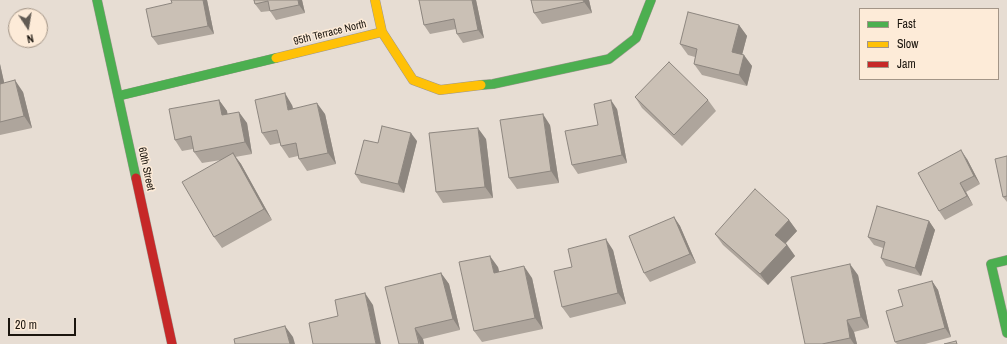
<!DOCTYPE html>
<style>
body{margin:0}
#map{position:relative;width:1007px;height:344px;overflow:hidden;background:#e7ddd3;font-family:"Archivo Narrow",sans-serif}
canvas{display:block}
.legend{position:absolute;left:859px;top:8px;width:140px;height:72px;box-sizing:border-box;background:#fdebd8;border:1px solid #a39587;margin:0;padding:5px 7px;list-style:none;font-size:12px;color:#1b150e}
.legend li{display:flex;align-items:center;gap:8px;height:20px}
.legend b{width:20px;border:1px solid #a39587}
.north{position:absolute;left:8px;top:8px;width:40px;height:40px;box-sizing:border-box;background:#fdebd8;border:1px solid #a39587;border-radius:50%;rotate:168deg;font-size:11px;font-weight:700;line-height:16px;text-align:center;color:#1b150e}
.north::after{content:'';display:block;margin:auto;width:14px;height:18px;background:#625b53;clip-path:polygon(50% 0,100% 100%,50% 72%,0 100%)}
.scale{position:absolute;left:8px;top:318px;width:68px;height:18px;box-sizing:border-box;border:2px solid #1b150e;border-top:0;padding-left:5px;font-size:12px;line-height:14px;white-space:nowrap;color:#1b150e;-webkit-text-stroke:3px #fdebd8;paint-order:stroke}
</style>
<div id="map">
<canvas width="1007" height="344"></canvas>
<ul class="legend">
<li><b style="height:5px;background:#4caf50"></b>Fast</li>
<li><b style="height:5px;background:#ffc107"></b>Slow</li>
<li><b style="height:5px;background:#c62828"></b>Jam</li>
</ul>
<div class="north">N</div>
<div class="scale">20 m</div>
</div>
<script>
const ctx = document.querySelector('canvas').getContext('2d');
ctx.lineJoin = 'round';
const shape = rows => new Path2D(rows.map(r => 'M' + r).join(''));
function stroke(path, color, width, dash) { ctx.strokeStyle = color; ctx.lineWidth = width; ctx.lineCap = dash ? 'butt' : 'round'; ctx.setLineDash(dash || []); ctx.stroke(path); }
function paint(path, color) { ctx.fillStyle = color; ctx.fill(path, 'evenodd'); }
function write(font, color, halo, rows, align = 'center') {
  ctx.font = font + ' "Archivo Narrow",sans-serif'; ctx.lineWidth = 3; ctx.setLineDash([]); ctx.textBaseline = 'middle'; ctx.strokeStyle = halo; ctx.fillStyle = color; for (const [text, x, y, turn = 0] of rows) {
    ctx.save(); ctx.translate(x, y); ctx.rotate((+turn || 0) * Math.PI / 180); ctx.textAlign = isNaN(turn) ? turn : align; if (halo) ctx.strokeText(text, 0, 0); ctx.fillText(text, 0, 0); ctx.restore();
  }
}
const fast = shape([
 [97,0,136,178],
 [481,85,493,84,609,59,636,38,651,0],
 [118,96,276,58],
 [1007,260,991,264,1007,333]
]);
const slow = shape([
 [375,0,382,32,413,80,440,90,481,85],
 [276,58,382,32]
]);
const jam = shape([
 [136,178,172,344]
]);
const wall = shape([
 [207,0,214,34,158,45,152,37,172,3],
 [254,0,302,0,305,13,276,20,270,11,261,12,255,4],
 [419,0,476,0,484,38,463,43,457,34,456,29,430,34,424,25],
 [531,0,589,0,592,13,542,24,534,13],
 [739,25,747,36,742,54,752,66,747,86,702,75,694,64,695,57,688,55,680,44],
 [0,64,4,83,23,92,32,128,0,135],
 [635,97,708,100,716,111,682,146,642,108],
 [219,100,227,111,227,114,247,123,252,154,235,157,241,164,272,220,222,248,214,237,221,160,202,163,194,152,193,149,182,151,175,140],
 [292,105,293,108,325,114,336,164,307,171,299,159,298,156,289,158,281,146,280,143,270,145,262,133],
 [617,109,627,163,578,174,572,165,598,125],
 [550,125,559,183,517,189,509,178],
 [486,139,493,198,443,203,436,192],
 [417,141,404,193,361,183,355,174,378,143],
 [1007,156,1007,202,1003,197],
 [967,159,980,184,966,192,973,205,945,220,939,211],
 [674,217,680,226,696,263,650,282,644,273],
 [789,220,797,231,786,243,795,256,768,285,723,245,715,234],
 [929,221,935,230,921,276,886,266,881,258,883,248,874,245,868,237],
 [613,250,626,304,570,318,562,307,572,267],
 [498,267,499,272,532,278,543,329,482,342,474,331],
 [441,273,449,284,460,330,423,339,424,344,399,344],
 [858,275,869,328,854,332,857,344,805,344],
 [932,281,938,290,951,337,925,344,897,344,895,342,903,306]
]);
const shadedWall = shape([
 [203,0,207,0,214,34,208,26],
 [298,0,302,0,305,13,299,5],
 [472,0,476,0,484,38,478,30],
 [583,0,589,0,592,13,584,2],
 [739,25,747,36,740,63,732,52],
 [744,55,752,66,747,86,739,75],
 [0,64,7,95,0,85],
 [15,80,23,92,32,128,24,116],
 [285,93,292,105,296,121,288,110],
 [219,100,227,111,230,126,222,115],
 [611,100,617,109,627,163,622,155],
 [317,103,325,114,336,164,328,153],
 [239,112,247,123,252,154,245,142],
 [543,114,550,125,559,183,551,171],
 [478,128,486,139,493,198,485,187],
 [411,133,417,141,404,193,398,184],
 [961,150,967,159,980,184,974,176],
 [233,153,241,164,272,220,264,209],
 [960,183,966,192,973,205,967,196],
 [674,217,680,226,696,263,690,254],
 [789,220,797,231,783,246,775,235],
 [929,221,935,230,921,276,915,268],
 [606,239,613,250,626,304,618,293],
 [787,245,795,256,768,285,760,274],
 [490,256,498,267,502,284,494,273],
 [850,264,858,275,869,328,861,317],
 [524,266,532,278,543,329,535,318],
 [441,273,449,284,460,330,453,319],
 [932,281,938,290,951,337,945,328],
 [365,293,373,305,381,344,376,344],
 [847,320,854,332,857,344,854,344,850,338],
 [285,326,293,337,295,344,290,344],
 [415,328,423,339,424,344,420,344]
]);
const building = shape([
 [171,0,203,0,208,26,152,37,146,9,172,3,171,0],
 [254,0,298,0,299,5,270,11,268,1,255,4,254,0],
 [419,0,472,0,478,30,457,34,454,19,424,25,419,0],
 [531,0,583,0,584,2,534,13,531,0],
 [688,12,739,25,732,52,744,55,739,75,694,64,697,49,680,44,688,12],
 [669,62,708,100,674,135,635,97,669,62],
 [15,80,24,116,0,122,0,84,15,80],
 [285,93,288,110,317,103,328,153,299,159,296,143,281,146,277,130,262,133,255,100,285,93],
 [219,100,222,115,239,112,245,142,194,152,191,136,175,140,169,109,219,100],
 [611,100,622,155,572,165,565,131,598,125,594,104,611,100],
 [543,114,551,171,509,178,500,120,543,114],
 [382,126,411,133,398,184,355,174,364,140,378,143,382,126],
 [478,128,485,187,436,192,429,133,478,128],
 [961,150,974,176,960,183,967,196,939,211,918,173,961,150],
 [233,153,264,209,214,237,182,182,233,153],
 [1007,156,1007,196,1003,197,995,159,1007,156],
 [755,189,789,220,775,235,787,245,760,274,715,234,755,189],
 [877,206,929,221,915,268,881,258,885,242,868,237,877,206],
 [674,217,690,254,644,273,629,236,674,217],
 [606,239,618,293,562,307,554,271,572,267,568,249,606,239],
 [490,256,494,273,524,266,535,318,474,331,459,262,490,256],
 [850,264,861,317,847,320,850,338,822,344,805,344,791,277,850,264],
 [441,273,453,319,415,328,419,344,399,344,385,287,441,273],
 [932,281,945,328,895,342,886,311,903,306,898,290,932,281],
 [365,293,376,344,313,344,309,323,338,316,335,300,365,293],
 [285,326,290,344,235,344,234,339,285,326],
 [956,341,957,344,944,344,956,341]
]);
const streetNames = [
 ["95th Terrace North",330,33,-14],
 ["60th Street",146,169,78]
];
stroke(fast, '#9d968e', 10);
stroke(slow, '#9d968e', 10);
stroke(jam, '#9d968e', 10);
stroke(fast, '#4caf50', 9);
stroke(slow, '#ffc107', 9);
stroke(jam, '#c62828', 9);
paint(wall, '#aea59c');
paint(shadedWall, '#8d867f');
paint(building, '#cac0b5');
stroke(building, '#8d867f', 1);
write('11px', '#1b150e', '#fdebd8', streetNames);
</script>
